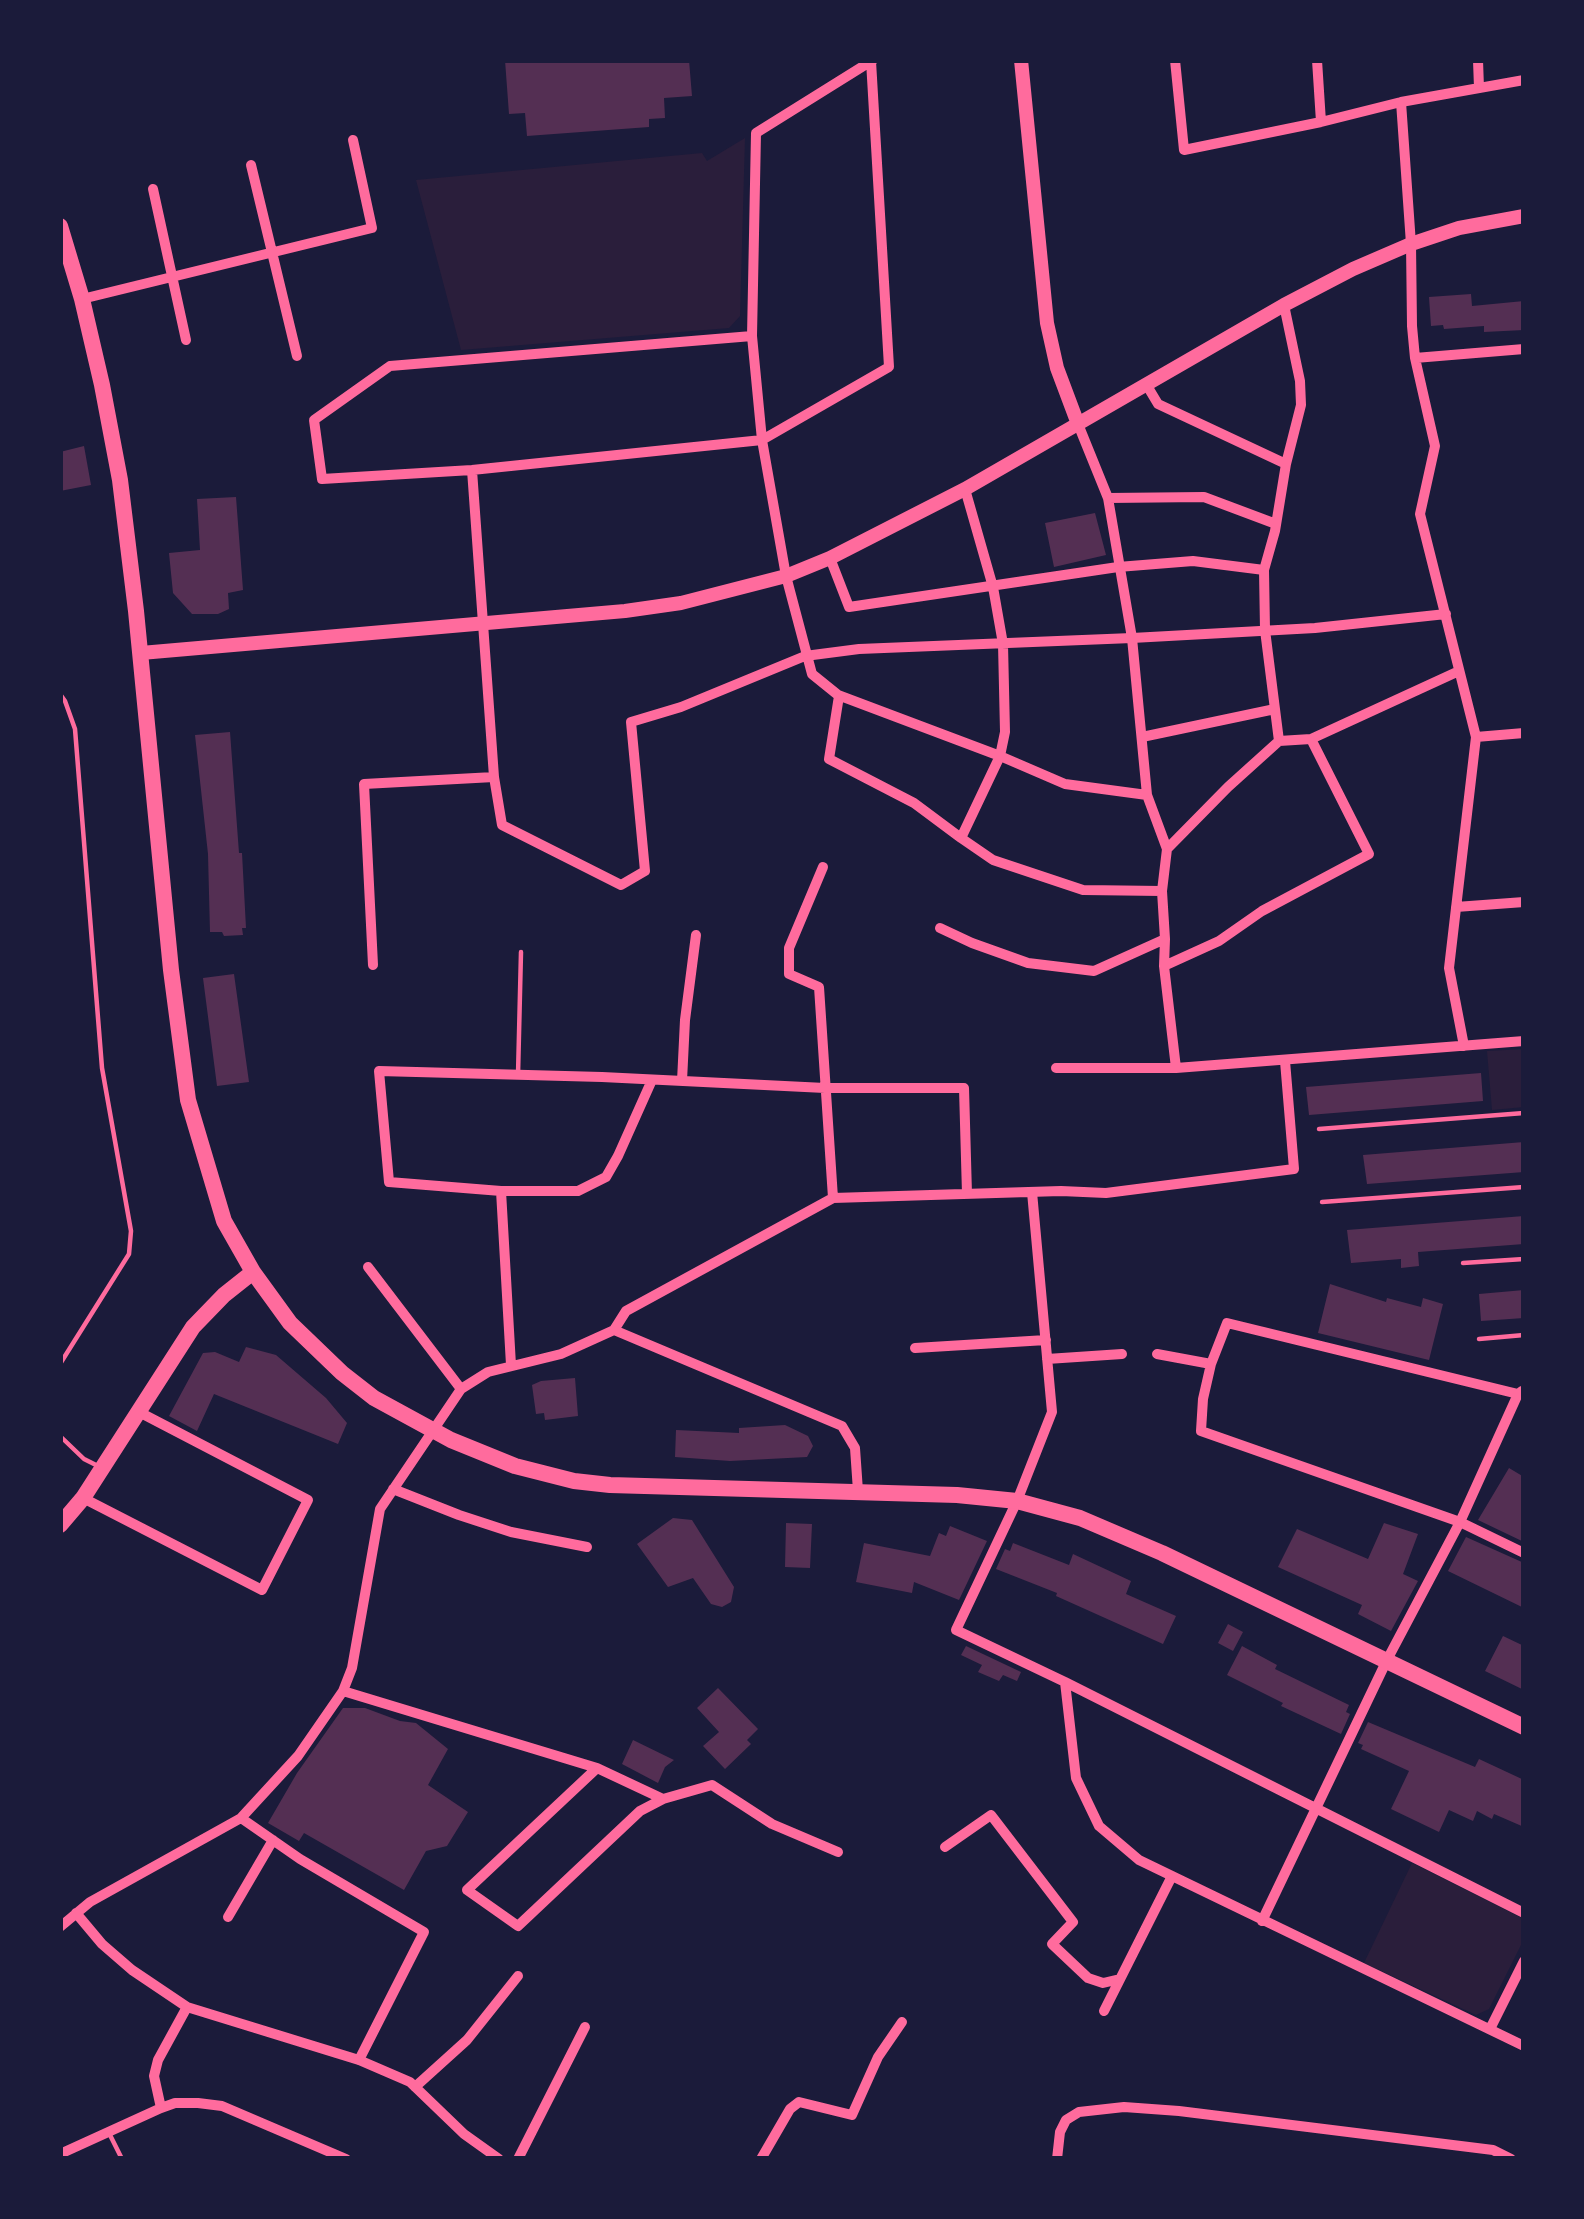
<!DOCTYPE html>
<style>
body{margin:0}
#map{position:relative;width:1584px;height:2219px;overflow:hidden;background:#1b1b3a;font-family:Literata,serif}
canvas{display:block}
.frame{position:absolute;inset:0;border:63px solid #1b1b3a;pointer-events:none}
</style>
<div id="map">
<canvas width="1584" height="2219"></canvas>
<div class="frame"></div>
</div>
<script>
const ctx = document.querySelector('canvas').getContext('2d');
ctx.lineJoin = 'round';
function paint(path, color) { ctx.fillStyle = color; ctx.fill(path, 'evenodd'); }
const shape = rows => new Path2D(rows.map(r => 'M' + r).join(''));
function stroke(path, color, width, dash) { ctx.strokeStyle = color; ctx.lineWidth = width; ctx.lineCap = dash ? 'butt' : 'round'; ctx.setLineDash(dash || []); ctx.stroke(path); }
const green = shape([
 [745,138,740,316,729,328,461,350,416,180,702,153,707,161],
 [1524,1049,1524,1107,1492,1110,1487,1051],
 [1412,1863,1522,1918,1524,1939,1489,2009,1476,2015,1364,1963]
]);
const building = shape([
 [505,60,689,60,692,96,664,98,665,118,649,119,649,127,527,136,525,113,509,114],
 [1471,294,1472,306,1524,301,1524,330,1484,332,1484,326,1444,329,1443,325,1431,326,1429,297],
 [84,446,91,485,60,491,60,452],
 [236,497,243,590,228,593,229,609,218,614,192,614,173,593,169,553,200,550,197,499],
 [1095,513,1106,555,1054,567,1045,523],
 [230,732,239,853,242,853,246,928,242,928,243,935,224,936,222,932,210,932,208,854,195,735],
 [234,974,249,1082,217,1086,203,978],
 [1481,1073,1483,1101,1309,1115,1306,1087],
 [1524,1142,1524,1172,1367,1184,1363,1155],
 [1524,1216,1524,1244,1418,1252,1419,1266,1401,1268,1401,1259,1351,1263,1347,1230],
 [1330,1284,1386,1302,1387,1298,1421,1307,1423,1298,1443,1304,1429,1360,1318,1333],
 [1524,1290,1524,1318,1481,1321,1479,1294],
 [246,1347,276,1355,326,1398,347,1423,338,1444,214,1394,197,1431,169,1416,203,1353,215,1352,239,1362],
 [575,1378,578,1416,545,1420,544,1413,536,1414,532,1385,541,1381],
 [785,1425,808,1436,813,1446,807,1457,730,1461,675,1457,676,1430,739,1433,739,1428],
 [1509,1468,1524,1477,1524,1542,1478,1520],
 [673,1518,692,1520,734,1587,731,1602,722,1607,711,1604,693,1578,668,1587,637,1544],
 [786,1523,812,1524,810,1568,785,1567],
 [1384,1523,1418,1534,1403,1574,1418,1581,1391,1631,1358,1614,1362,1605,1278,1567,1297,1529,1368,1559],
 [950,1526,987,1541,959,1600,914,1582,912,1593,856,1582,864,1543,930,1556,939,1533,946,1536],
 [1466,1537,1524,1563,1524,1608,1448,1571],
 [1013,1543,1069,1565,1073,1554,1131,1581,1126,1594,1176,1616,1163,1644,1056,1596,1057,1593,996,1569,1005,1549,1010,1551],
 [1228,1624,1243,1632,1233,1651,1218,1643],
 [1503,1636,1524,1646,1524,1690,1485,1671],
 [966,1646,1021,1672,1017,1681,1003,1675,999,1681,978,1672,982,1665,961,1655],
 [1242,1646,1277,1665,1275,1669,1349,1705,1346,1712,1350,1714,1341,1734,1281,1706,1283,1703,1227,1675],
 [718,1688,758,1729,747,1740,751,1744,725,1769,703,1746,719,1732,697,1708],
 [343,1708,365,1708,400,1721,416,1723,448,1749,428,1785,468,1812,447,1846,426,1851,404,1890,304,1833,299,1841,268,1823,297,1773],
 [1368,1722,1475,1767,1479,1759,1524,1780,1524,1827,1494,1814,1492,1819,1477,1811,1473,1821,1449,1810,1439,1832,1391,1809,1409,1771,1361,1749,1363,1745,1358,1743],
 [633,1740,674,1760,665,1767,658,1783,622,1764]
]);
const service = shape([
 [60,694,65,701,75,729,102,1068,131,1231,129,1254,60,1364],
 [518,1075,521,952],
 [1319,1129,1524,1113],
 [1322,1202,1524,1187],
 [1463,1263,1524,1259],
 [1479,1339,1524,1335],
 [60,1436,84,1459,98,1466],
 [109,2133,122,2159]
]);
const minor = shape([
 [873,60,756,133,752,336,762,440,786,576,812,674,838,695,1000,756,1065,784,1147,795],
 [1175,60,1184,150,1321,122,1401,102,1524,80],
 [1317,60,1321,122],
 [1478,60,1479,88],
 [1401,102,1411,244,1412,326,1415,358,1435,446,1420,514,1476,737,1449,968,1464,1046],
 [251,165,297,356],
 [153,189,186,340],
 [82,299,372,228,353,140],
 [752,336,390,366,314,420,322,479,472,470,762,440,889,367,871,61],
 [1415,358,1524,349],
 [1146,384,1158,404,1286,464],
 [1078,424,1108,498,1132,638,1147,795,1167,849,1162,891,1165,939,1164,966,1176,1068],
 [472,470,494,777,502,825,621,885,645,871,631,722,681,707,805,656,859,649,1132,638,1315,628,1446,614],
 [965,489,993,587,1003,644,1005,732,1000,756,961,838,993,860,1083,890,1162,891],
 [1108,498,1204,497,1276,524],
 [830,558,849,607,1118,567,1193,561,1264,570],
 [839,696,829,759,914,803,961,838],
 [1142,737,1275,709],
 [1476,737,1524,733],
 [1279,741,1265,630,1264,570,1275,531,1286,464,1301,405,1300,381,1284,305],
 [1167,849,1228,787,1279,741,1311,739,1459,671],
 [823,867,789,948,789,974,819,987,833,1198],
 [1456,907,1524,902],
 [940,928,972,943,1028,963,1094,971,1165,939],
 [373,965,364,784,494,777],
 [1164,966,1219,941,1262,911,1369,854,1311,739],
 [1056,1068,1176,1068,1524,1041],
 [652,1080,618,1156,606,1177,578,1191,501,1191,389,1182,379,1071,602,1077,825,1088,964,1088,967,1194],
 [682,1081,685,1020,696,935],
 [501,1191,511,1365],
 [1032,1192,1052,1412,1017,1501,956,1630,1065,1682,1076,1778,1099,1826,1139,1860,1524,2046],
 [368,1267,461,1389],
 [614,1330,842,1426,855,1448,858,1491],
 [915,1348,1046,1340],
 [1157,1354,1211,1364],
 [1047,1359,1122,1354],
 [1518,1394,1227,1323,1211,1364,1203,1399,1201,1431,1460,1522,1524,1553],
 [393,1489,459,1515,511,1532,587,1547],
 [83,1498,262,1590,308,1500,139,1412],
 [1065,1682,1524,1913],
 [343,1691,597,1768,663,1799,712,1785,772,1824,838,1852],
 [597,1768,467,1890,518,1926,640,1811,663,1799],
 [241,1818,300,1859,424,1932,359,2060],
 [945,1847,991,1815,1073,1922,1052,1944,1088,1978,1103,1983,1120,1979],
 [76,1913,102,1944,132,1970,187,2007],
 [228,1917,273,1840],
 [1262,1921,1387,1660,1460,1522,1518,1394,1522,1391],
 [60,1927,90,1902,241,1818,298,1756,343,1691,352,1668,380,1509,461,1389,488,1372,561,1354,614,1330,626,1311,833,1198,1061,1191,1106,1193,1294,1169,1285,1061],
 [1104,2011,1172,1876],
 [1490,2029,1524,1961],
 [415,2087,467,2040,518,1976],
 [161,2108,154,2076,158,2060,187,2007,359,2060,410,2082,464,2134,499,2159],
 [60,2154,161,2108,175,2103,198,2103,222,2106,346,2159],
 [518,2159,585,2027],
 [761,2159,790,2109,799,2102,852,2115,878,2057,902,2022],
 [1057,2159,1060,2132,1066,2120,1079,2112,1124,2107,1179,2111,1493,2150,1511,2159]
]);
const tertiary = shape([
 [1021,60,1047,323,1057,368,1078,424],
 [141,653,625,611,681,603,786,576,830,558,965,489,1284,305,1353,269,1411,244,1459,228,1524,216]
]);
const primary = shape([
 [60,226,82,299,102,385,120,480,136,611,171,970,188,1100,224,1221,253,1272,290,1323,342,1373,374,1398,451,1440,515,1466,574,1481,610,1485,957,1495,1017,1501,1080,1518,1162,1553,1524,1727],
 [60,1525,83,1498,193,1327,224,1295,253,1272]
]);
paint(green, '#2a1e3b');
paint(building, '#542f53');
stroke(service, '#ff6b9d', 4.5);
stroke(minor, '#ff6b9d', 10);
stroke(tertiary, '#ff6b9d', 14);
stroke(primary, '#ff6b9d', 16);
</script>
